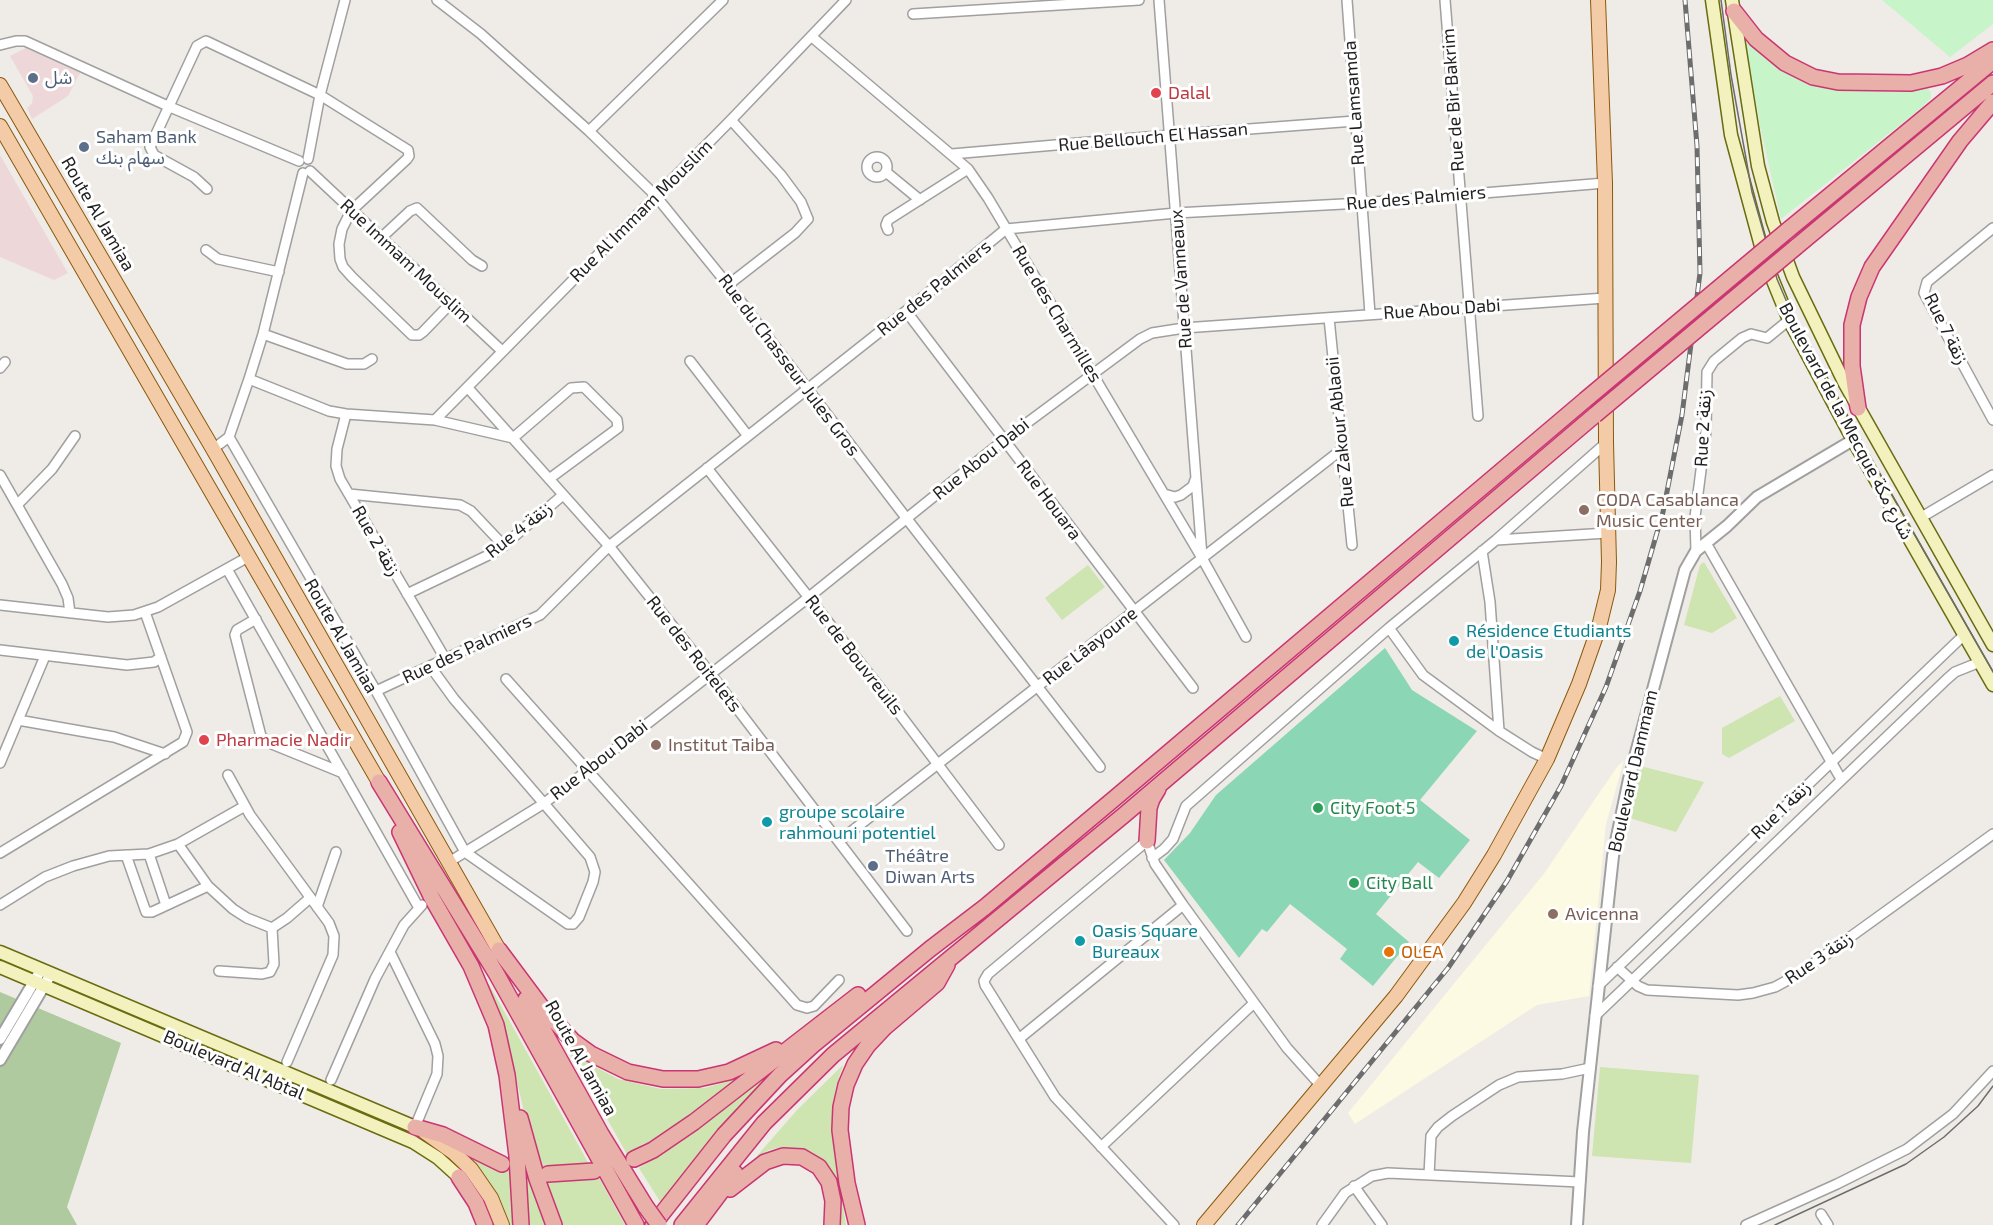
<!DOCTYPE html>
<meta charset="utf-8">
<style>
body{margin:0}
canvas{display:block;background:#efebe6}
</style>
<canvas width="1993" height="1225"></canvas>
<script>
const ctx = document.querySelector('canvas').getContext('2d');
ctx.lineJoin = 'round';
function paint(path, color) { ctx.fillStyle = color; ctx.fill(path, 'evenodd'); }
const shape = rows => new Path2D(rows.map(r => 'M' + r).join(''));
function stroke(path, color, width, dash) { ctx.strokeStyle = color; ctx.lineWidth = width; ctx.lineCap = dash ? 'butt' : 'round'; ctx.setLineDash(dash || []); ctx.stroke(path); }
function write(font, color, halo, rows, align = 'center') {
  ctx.font = font + ' "Exo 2","Noto Sans Arabic",sans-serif'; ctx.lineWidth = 6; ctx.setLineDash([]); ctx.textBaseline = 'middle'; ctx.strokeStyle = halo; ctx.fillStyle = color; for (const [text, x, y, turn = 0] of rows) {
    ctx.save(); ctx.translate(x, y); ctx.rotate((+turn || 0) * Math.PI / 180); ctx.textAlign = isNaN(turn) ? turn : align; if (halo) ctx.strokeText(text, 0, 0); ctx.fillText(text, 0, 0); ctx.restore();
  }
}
const commercial = shape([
 [26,48,80,73,68,96,32,119,27,108,32,103,33,96,10,56],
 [0,155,68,273,54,280,0,257]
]);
const education = shape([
 [1624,760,1606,824,1589,996,1537,1005,1355,1124,1348,1113,1543,875,1617,767]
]);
const grass = shape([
 [1704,562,1737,618,1712,633,1684,625,1700,565],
 [1088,565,1105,587,1062,620,1045,598],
 [1780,696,1795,721,1729,758,1722,754,1722,728],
 [1640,766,1704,782,1676,832,1626,817],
 [489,984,590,1166,550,1167,537,1165,509,1049,487,985],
 [567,1048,592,1065,618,1079,661,1089,705,1088,747,1076,651,1146,645,1143,627,1154],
 [796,1053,703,1150,661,1203,639,1168,675,1144],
 [843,1065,836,1086,832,1109,833,1142,846,1225,836,1225,837,1208,803,1150,782,1147,769,1150,756,1157,798,1109],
 [1600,1067,1699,1075,1691,1163,1592,1156],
 [445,1140,510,1171,516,1225,509,1225,499,1200],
 [522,1142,551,1225,525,1225],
 [598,1176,625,1225,559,1225,538,1178]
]);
const forest = shape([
 [0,992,121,1043,67,1207,77,1225,0,1225]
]);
const park = shape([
 [1882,0,1993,0,1993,24,1950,57],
 [1750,43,1765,59,1807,84,1839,90,1896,92,1927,88,1931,92,1931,98,1920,109,1781,219,1760,126,1746,44]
]);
const pitch = shape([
 [1385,648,1412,690,1477,731,1420,800,1470,840,1439,878,1418,862,1376,914,1409,942,1373,986,1340,959,1347,949,1290,904,1267,932,1262,929,1239,958,1164,860,1190,833,1216,795]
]);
const minor = shape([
 [437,0,481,34,589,131,655,195,728,285,907,519,1100,767],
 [1159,0,1202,556],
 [1347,0,1370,314],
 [1445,0,1478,416],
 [913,14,1139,0],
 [812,37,968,169,988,198,1092,373,1202,558,1246,637],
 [0,45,16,41,25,41,170,107,299,161],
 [589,131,723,0],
 [952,154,1170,135,1355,121],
 '867 167a10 10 0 1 1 20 0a10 10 0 1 1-20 0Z',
 [308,159,320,95,345,0],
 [310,171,502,351],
 [886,172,920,200],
 [207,189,194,177,154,155,150,147,197,46,206,41,320,95,408,150,409,156,407,159,351,211,342,229,339,244,340,259,343,267,352,277,412,335,419,335,423,332,451,303],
 [1993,228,1927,282,1924,293,1993,420],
 [888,230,886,225,888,220,968,169],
 [381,238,410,211,417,208,472,260,482,266],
 [206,250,218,259,279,272],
 [728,285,795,233,808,219,801,202,781,175,731,120],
 [906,311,1193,688],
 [1329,318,1352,545],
 [263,334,347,364,364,364,372,359],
 [690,361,748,436],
 [0,368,5,362],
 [249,379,329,411,346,414,435,420,513,438,571,388,584,387,617,420,618,428,549,479],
 [468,388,609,546,710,673,907,931],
 [346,414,337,449,336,466,340,479,446,660],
 [435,420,731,120,846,0],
 [229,437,376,691,465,852,568,924,573,924,579,917,593,882,595,872,590,857,454,699,430,666],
 [213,449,229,437,249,379,263,334,303,173],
 [707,468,880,688,999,845],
 [0,475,62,584,68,598,70,613],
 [349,494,460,505,471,511,504,546],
 [1164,494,1175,497,1181,495,1193,486,1195,480],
 [17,505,52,469,75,436],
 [1920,518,1993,475],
 [1496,540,1607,533],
 [1706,543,1841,779],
 [1482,551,1490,602,1499,731],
 [1696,551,1695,517,1706,431,1707,372,1714,361,1742,338,1751,334,1767,338,1789,320],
 [227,569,419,908],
 [407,594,497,551,563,495],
 [0,605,108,617,134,615,158,607,248,557],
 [256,619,237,630,235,635,261,736,267,742,343,773],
 [1389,628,1423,675,1499,731,1532,752,1547,759],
 [0,650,127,665,154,662,161,657],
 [506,679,797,1005,807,1008,814,1006,839,980],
 [376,691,540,615,609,546,906,311,1006,229,1176,213,1362,203,1605,183],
 [18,720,114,737,165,754],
 [0,763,45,656],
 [228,775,250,815,329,923,334,936,333,955,287,1062],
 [839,841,1341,450],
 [178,844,208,886,233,909,247,918,272,928,287,918,310,898],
 [0,853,183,742,187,732,145,612],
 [149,854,166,905],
 [126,855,146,912,152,912,208,886],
 [1152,858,1164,849,1173,839,1186,806,1389,628,1496,540,1606,443],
 [449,862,543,804,587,771,809,597,1004,440,1140,339,1152,333,1184,328,1605,298],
 [0,905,45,877,73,866,109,856,149,854,178,844,245,806],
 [317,907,336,852],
 [390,952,435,1044,438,1056,437,1074,415,1127],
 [1617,967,1638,986,1647,990,1738,995,1753,993,1775,987,1799,974,1993,834],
 [219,971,262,974,270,972,274,964,272,928],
 [1598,986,1964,635],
 [1595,1016,1947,679,1955,672,1980,662],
 [1020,1038,1183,905],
 [331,1080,375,979,404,925,422,905],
 [1101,1147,1254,1003],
 [1429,1175,1431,1136,1438,1127,1452,1116,1499,1085,1518,1077,1562,1074,1590,1068],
 [1354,1186,1382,1225],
 [1821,1214,1828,1225],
 [1174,1225,1055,1097,985,985,984,981,988,974,1147,841,1155,864,1183,905,1287,1048,1321,1086],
 [1322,1225,1345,1193,1372,1176,1388,1173,1580,1182],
 [1746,1225,1837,1184,1907,1149,1953,1114,1993,1071]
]);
const tertiary = shape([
 [0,1039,38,975],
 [0,1060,51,974],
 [1577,1225,1583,1132,1613,856,1629,779,1685,570,1696,551,1727,526,1757,497,1853,440]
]);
const secondary = shape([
 [1712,0,1731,135,1765,261,1789,320,1853,440,1993,685],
 [1732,0,1758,166,1773,222,1793,277,1844,382,1993,645],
 [0,952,415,1127],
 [0,967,413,1142,438,1158,459,1177]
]);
const primary = shape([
 [0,85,213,449,499,950],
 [0,126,379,782],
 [425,1132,453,1152,471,1169,491,1198,502,1225],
 [1204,1225,1396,996,1464,903,1494,855,1547,759,1579,684,1599,627,1608,590,1609,562,1606,443,1605,183,1598,0]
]);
const trunk = shape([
 [1734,11,1756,39,1785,63,1813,77,1838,82,1911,83,1942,76,1968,65,1993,50],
 [1788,230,1993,61],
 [1796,247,1993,83],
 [1858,408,1852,366,1852,325,1859,297,1872,267,1960,141,1993,102],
 [379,782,496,973,636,1225],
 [400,832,432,898,471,966,496,1025,507,1075,517,1156,521,1225],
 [1147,841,1149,808,1152,799,1158,789],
 [499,950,540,1005,573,1041,591,1054,628,1072,663,1079,698,1079,729,1072,776,1050],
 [526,999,601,1134,646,1207],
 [520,1118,537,1179,554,1225],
 [415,1127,443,1135,502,1164],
 [634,1159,653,1150,694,1122,858,995],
 [548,1174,594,1171],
 [459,1177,476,1203,485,1225],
 [730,1189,765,1162,783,1156,802,1157,819,1167,829,1182,833,1201,832,1225],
 [653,1225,724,1135,780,1075,813,1045,930,949,985,907,1115,798,1585,400],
 [682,1225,764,1123,833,1055,1124,815,1595,415],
 [696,1225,735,1173],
 [857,1225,847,1183,840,1130,841,1107,846,1085,855,1064,868,1045,884,1028,937,983,947,965]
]);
const tram = shape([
 [1721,0,1731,75,1752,192,1777,279,1803,340,1993,672],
 [1775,1225,1906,1164,1944,1137,1978,1106,1993,1086]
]);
const rail = shape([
 [1238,1225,1448,968,1507,881,1561,786,1606,687,1640,591,1663,512,1682,415,1700,273,1697,146,1685,0]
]);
const trunkBridge = shape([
 [1585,400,1788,230],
 [1595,415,1796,247],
 [646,1207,659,1225]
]);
const markers = [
 [33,78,6,"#5c6f8a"],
 [1156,93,6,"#e0444e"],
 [84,147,6,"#5c6f8a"],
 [1584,510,6,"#8d6e63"],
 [1454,641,6,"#0f9aa8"],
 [204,740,6,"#e0444e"],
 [656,745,6,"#8d6e63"],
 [1318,808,6,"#2e9e5b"],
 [767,822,6,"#0f9aa8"],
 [873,866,6,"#5c6f8a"],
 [1354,883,6,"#2e9e5b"],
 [1553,914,6,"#8d6e63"],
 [1080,941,6,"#0f9aa8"],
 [1389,952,6,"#e8710a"]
];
const serviceNames = [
 ["شل",45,78],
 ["Saham Bank",96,137],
 ["سهام بنك",96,158],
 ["Théâtre",885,856],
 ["Diwan Arts",885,877]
];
const healthNames = [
 ["Dalal",1168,93],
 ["Pharmacie Nadir",216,740]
];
const streetNames = [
 ["Rue de Bir Bakrim",1453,100,-94],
 ["Rue Lamsamda",1354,103,-94],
 ["Rue Bellouch El Hassan",1153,137,-5],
 ["Rue des Palmiers",1416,198,-5],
 ["Rue Al Immam Mouslim",641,211,-45],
 ["Route Al Jamiaa",98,214,60],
 ["Rue Immam Mouslim",406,261,43],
 ["Rue de Vanneaux",1181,279,-94],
 ["Rue des Palmiers",934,288,-39],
 ["Rue Abou Dabi",1442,309,-4],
 ["Rue des Charmilles",1057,314,59],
 ["Rue 7 زنقة",1946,329,64],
 ["Rue du Chasseur Jules Gros",789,365,53],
 ["Boulevard de la Mecque شارع مكة",1846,421,62],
 ["Rue 2 زنقة",1703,428,-87],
 ["Rue Zakour Ablaoii",1340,432,-96],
 ["Rue Abou Dabi",981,459,-39],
 ["Rue Houara",1049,500,53],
 ["Rue 4 زنقة",519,530,-38],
 ["Rue 2 زنقة",376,541,60],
 ["Route Al Jamiaa",341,636,60],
 ["Rue Lâayoune",1090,646,-38],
 ["Rue des Palmiers",467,649,-25],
 ["Rue des Roitelets",694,654,52],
 ["Rue de Bouvreuils",854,655,52],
 ["Rue Abou Dabi",599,760,-38],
 ["Boulevard Dammam",1633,771,-77],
 ["Rue 1 زنقة",1781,810,-44],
 ["Rue 3 زنقة",1819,958,-34],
 ["Route Al Jamiaa",581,1058,61],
 ["Boulevard Al Abtal",234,1065,23]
];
const educationNames = [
 ["CODA Casablanca",1596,500],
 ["Music Center",1596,521],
 ["Institut Taiba",668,745],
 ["Avicenna",1565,914]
];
const cultureNames = [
 ["Résidence Etudiants",1466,631],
 ["de l'Oasis",1466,652],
 ["groupe scolaire",779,812],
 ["rahmouni potentiel",779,833],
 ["Oasis Square",1092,931],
 ["Bureaux",1092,952]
];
const leisureNames = [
 ["City Foot 5",1330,808],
 ["City Ball",1366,883]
];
const foodNames = [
 ["OLEA",1401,952]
];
paint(commercial, '#eed7d8');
paint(education, '#fcfae2');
paint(grass, '#cee4b1');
paint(forest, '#afca9f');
paint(park, '#c7f4c8');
paint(pitch, '#8bd6b4');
stroke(minor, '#a0a0a0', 12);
stroke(tertiary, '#a0a0a0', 14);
stroke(secondary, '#696c0f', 15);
stroke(primary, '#8b590e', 16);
stroke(trunk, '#ca3673', 18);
stroke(minor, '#fff', 9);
stroke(tertiary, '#fff', 10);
stroke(secondary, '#f3f2bf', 12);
stroke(primary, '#f3cca7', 14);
stroke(trunk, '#e8b0a8', 15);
stroke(tram, '#6d6d6d', 1.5);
stroke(rail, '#6d6d6d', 5);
stroke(rail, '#fff', 3, [9]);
stroke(trunkBridge, '#ca3673', 18, []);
stroke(trunkBridge, '#e8b0a8', 15);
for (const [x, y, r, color] of markers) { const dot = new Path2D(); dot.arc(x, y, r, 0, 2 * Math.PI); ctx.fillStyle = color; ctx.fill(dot); stroke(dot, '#fff', 2); }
write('18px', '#4e5e75', '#fff', serviceNames, 'left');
write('18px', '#be3a42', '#fff', healthNames, 'left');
write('18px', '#1f1f1f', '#fff', streetNames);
write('18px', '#785e54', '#fff', educationNames, 'left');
write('18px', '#0d838f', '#fff', cultureNames, 'left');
write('18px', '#27864d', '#fff', leisureNames, 'left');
write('18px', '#c56008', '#fff', foodNames, 'left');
</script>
